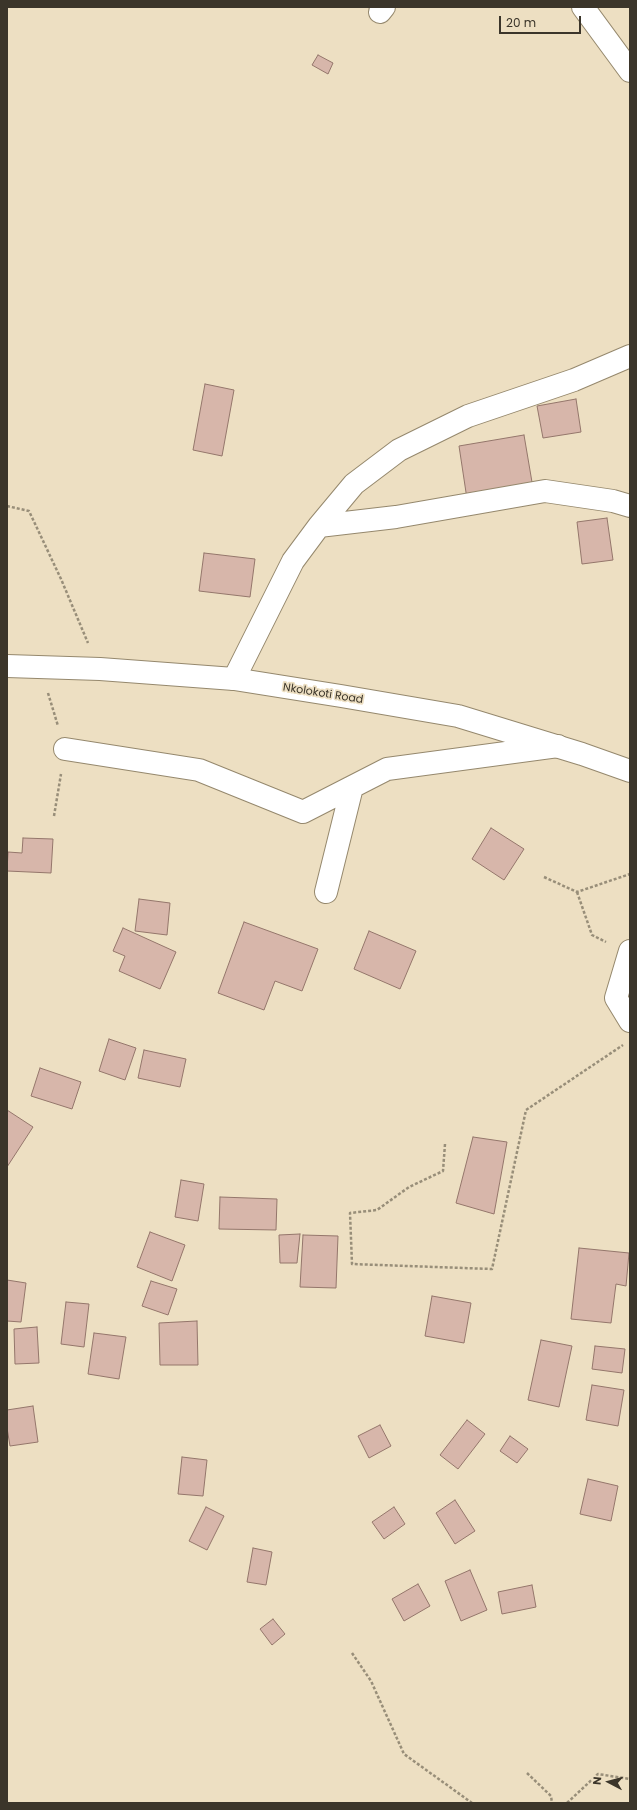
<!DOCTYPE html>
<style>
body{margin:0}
#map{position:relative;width:637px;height:1810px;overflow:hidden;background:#eddfc2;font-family:Poppins,sans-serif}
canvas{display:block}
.frame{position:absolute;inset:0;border:8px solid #3b352a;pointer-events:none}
.north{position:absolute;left:589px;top:1762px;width:40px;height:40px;-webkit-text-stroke:3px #eddfc2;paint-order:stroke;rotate:276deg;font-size:11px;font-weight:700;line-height:16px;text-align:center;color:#3b352a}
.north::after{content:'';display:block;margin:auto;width:14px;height:18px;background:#3b352a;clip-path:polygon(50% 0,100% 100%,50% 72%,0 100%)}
.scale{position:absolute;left:499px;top:16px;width:82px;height:18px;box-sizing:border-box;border:2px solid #3b352a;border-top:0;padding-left:5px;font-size:12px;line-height:14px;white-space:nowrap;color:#3b352a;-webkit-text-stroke:3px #eddfc2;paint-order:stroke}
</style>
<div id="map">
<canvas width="637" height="1810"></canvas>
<div class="frame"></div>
<div class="north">N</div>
<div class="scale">20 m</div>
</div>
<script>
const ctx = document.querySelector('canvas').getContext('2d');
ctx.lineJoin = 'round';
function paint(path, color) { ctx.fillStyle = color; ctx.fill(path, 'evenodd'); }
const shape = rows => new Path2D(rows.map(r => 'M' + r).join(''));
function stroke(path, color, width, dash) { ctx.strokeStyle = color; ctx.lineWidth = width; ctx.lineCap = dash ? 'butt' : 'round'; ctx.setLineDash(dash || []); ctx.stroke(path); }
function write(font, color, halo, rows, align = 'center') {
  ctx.font = font + ' Poppins,sans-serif'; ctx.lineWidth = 3.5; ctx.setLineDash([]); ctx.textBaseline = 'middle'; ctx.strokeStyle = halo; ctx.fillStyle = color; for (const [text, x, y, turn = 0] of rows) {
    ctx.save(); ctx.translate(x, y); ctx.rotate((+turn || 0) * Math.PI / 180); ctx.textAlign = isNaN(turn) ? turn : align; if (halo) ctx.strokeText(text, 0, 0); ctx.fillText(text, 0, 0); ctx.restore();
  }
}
const building = shape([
 [318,55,333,63,328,74,312,65,318,55],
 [205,384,234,390,222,456,193,450,205,384],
 [576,399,581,432,543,438,537,406,576,399],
 [524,435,533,488,467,499,459,446,524,435],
 [607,518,613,560,582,564,577,522,607,518],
 [204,553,255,559,250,597,199,591,204,553],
 [491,828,524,849,504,880,472,859,491,828],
 [23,838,53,839,51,873,7,871,8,852,22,853,23,838],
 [139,899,170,903,167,935,135,931,139,899],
 [244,922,318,949,302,991,275,981,264,1010,218,993,244,922],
 [123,928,176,952,160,989,119,971,125,956,113,951,123,928],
 [369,931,416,951,400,989,354,969,369,931],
 [109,1039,136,1048,125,1080,99,1071,109,1039],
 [144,1050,186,1059,180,1087,138,1078,144,1050],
 [40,1068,81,1082,72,1109,31,1096,40,1068],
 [7,1110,33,1127,7,1167,7,1110],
 [473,1137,507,1142,494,1214,456,1203,473,1137],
 [181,1180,204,1184,198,1221,175,1217,181,1180],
 [220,1197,277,1199,276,1230,219,1229,220,1197],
 [150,1232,185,1245,172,1281,137,1267,150,1232],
 [300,1234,297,1263,280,1263,279,1235,300,1234],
 [303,1235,338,1236,336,1288,300,1287,303,1235],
 [579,1248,629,1253,626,1286,616,1284,611,1323,571,1319,579,1248],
 [7,1280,26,1283,21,1322,7,1321,7,1280],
 [151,1281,177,1289,168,1315,142,1306,151,1281],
 [432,1296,471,1303,464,1343,425,1336,432,1296],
 [66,1302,89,1304,84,1347,61,1344,66,1302],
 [197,1321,198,1365,160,1365,159,1323,197,1321],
 [37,1327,39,1363,15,1364,14,1329,37,1327],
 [94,1333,126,1337,119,1379,88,1374,94,1333],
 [541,1340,572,1346,559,1407,528,1400,541,1340],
 [595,1346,625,1349,622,1373,592,1369,595,1346],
 [592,1385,624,1390,618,1426,586,1420,592,1385],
 [33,1406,38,1442,10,1446,7,1428,7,1410,33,1406],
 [467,1420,485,1434,458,1469,440,1455,467,1420],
 [380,1425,391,1446,369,1458,358,1436,380,1425],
 [510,1436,528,1449,517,1463,500,1451,510,1436],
 [182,1457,207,1460,203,1496,178,1494,182,1457],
 [588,1479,618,1486,611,1521,580,1514,588,1479],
 [455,1500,475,1531,455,1544,436,1513,455,1500],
 [206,1507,224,1516,207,1550,189,1541,206,1507],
 [394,1507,405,1524,384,1539,372,1522,394,1507],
 [253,1548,272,1552,266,1585,247,1582,253,1548],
 [470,1570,487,1610,461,1621,445,1581,470,1570],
 [418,1584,430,1606,404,1621,392,1599,418,1584],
 [532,1585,536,1607,502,1614,498,1592,532,1585],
 [273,1619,285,1634,272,1645,260,1629,273,1619]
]);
const path = shape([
 [7,506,29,511,61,579,88,643],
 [48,693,58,726],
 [54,816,61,774],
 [544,877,577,892,630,874],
 [577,892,592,935,606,942],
 [445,1144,443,1171,409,1187,377,1210,350,1213,352,1264,492,1269,526,1110,623,1045],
 [352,1653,371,1681,404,1754,472,1803],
 [527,1773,551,1796,552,1803],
 [567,1803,598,1774,630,1779]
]);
const street = shape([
 [583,7,630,71],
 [380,12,384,7],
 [319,526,396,517,545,491,613,501,630,506],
 [234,679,293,561,319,526,354,484,399,450,468,416,574,380,630,356],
 [65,749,199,770,303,812,387,769,558,746],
 [326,892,352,787],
 [630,951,616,998,630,1021]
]);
const secondary = shape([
 [7,666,100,669,234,679,341,696,458,716,582,754,630,771]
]);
const streetNames = [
 ["Nkolokoti Road",323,694,9]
];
paint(building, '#d7b6aa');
stroke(building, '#94766b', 1);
stroke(street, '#95886d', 24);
stroke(secondary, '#95886d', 24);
stroke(path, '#988e79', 2.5, [3, 2]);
stroke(street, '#fff', 22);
stroke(secondary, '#fff', 22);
write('11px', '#3b352a', '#eddfc2', streetNames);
</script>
